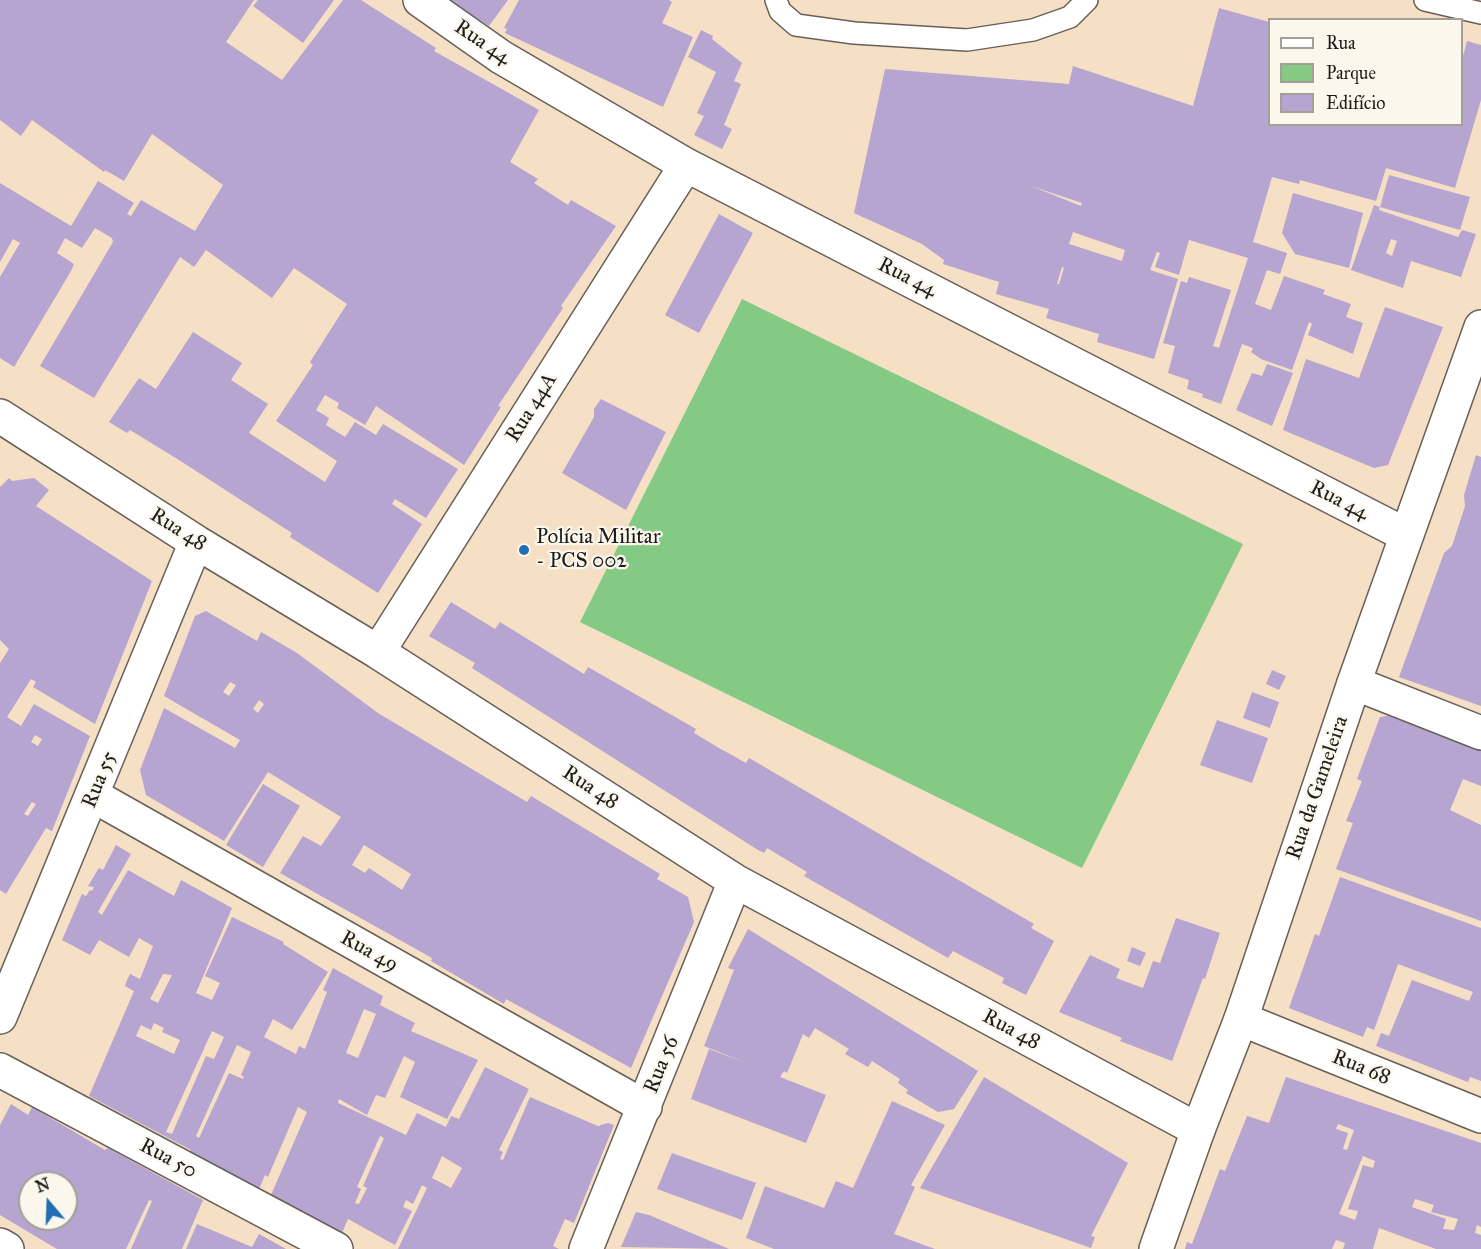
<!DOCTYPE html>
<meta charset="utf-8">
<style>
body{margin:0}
#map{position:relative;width:1481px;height:1249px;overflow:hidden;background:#f5dfc5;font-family:"IM FELL Great Primer",serif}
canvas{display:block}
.legend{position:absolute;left:1268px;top:18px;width:195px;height:108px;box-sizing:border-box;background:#fbf7ec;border:2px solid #a29f99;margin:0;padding:8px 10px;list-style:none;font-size:18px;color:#1c1c1c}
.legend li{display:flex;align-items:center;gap:12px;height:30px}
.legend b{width:30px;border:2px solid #a29f99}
.north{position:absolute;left:18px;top:1171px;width:60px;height:60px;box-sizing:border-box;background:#fbf7ec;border:2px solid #a29f99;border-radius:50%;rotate:341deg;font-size:16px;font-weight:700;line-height:24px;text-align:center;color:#1c1c1c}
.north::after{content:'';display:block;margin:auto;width:21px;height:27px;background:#1f6fb2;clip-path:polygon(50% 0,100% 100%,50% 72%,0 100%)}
</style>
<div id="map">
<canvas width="1481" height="1249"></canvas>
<ul class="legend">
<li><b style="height:8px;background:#fff"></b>Rua</li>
<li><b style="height:16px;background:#84ca85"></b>Parque</li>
<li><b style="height:16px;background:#b6a4d1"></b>Edifício</li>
</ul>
<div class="north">N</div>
</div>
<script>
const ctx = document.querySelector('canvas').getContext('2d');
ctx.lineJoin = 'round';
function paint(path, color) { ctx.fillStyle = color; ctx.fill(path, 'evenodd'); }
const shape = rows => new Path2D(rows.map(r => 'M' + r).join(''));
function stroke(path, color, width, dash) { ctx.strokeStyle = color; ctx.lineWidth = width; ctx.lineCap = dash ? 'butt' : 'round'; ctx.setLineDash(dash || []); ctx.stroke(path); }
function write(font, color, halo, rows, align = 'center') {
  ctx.font = font + ' "IM FELL Great Primer",serif'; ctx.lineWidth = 4.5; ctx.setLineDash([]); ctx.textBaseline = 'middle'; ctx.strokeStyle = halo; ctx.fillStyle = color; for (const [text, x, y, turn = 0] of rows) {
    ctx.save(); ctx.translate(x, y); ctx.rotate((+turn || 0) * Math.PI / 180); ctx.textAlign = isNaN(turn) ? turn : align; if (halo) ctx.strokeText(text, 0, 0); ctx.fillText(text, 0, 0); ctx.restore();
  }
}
const green = shape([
 [742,299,1243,544,1082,868,580,622]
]);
const building = shape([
 [0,0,254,0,226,42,282,80,343,0,361,0,436,48,434,51,539,110,510,162,538,179,534,183,568,205,571,200,616,226,561,306,563,308,498,406,501,407,464,465,376,406,365,425,337,408,339,403,325,395,316,410,329,418,326,425,345,437,355,422,376,435,383,424,458,469,426,518,395,499,392,504,422,524,378,593,290,537,292,533,179,460,130,430,127,433,109,422,139,378,156,389,193,332,242,363,231,380,268,404,249,433,325,482,337,461,276,421,313,365,310,362,347,304,294,268,272,298,206,250,194,267,180,257,94,398,40,366,113,242,112,238,95,228,82,248,65,238,57,253,74,264,71,271,14,367,0,358,0,277,20,243,13,239,0,262,0,183,71,226,98,181,134,203,127,214,131,216,141,200,195,231,223,185,152,134,124,181,105,170,104,172,32,120,21,136,0,120],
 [258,0,334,0,303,43,253,6],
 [449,0,508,0,489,26],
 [519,0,669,0,672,2,662,23,693,37,663,107,505,33,507,29,504,28],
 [1219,8,1269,22,1269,124,1462,124,1462,60,1467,41,1481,45,1481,100,1455,188,1386,168,1376,201,1300,180,1299,184,1272,177,1253,242,1287,253,1280,274,1267,270,1255,304,1271,310,1284,276,1325,290,1323,294,1351,304,1346,317,1363,323,1353,354,1308,335,1312,324,1309,322,1292,370,1261,359,1251,352,1253,348,1242,344,1221,404,1202,397,1203,394,1187,389,1189,380,1168,373,1175,346,1163,343,1181,281,1187,283,1189,277,1231,290,1213,346,1219,348,1248,258,1189,240,1179,275,1155,267,1160,253,1157,252,1150,270,1178,279,1154,359,1097,342,1099,334,1046,318,1049,309,996,294,999,282,943,264,944,260,922,244,854,213,885,69,1069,84,1073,66,1193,106],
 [1031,186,1082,203,1081,206],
 [1073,232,1125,250,1122,261,1069,244],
 [1062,267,1064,268,1059,284,1057,284],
 [701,30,713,36,712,39,742,63,734,81,741,84,724,125,732,129,722,149,694,135,704,116,697,113,716,72,688,57],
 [1389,175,1470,197,1460,230,1380,207,1379,210,1458,237,1462,230,1476,234,1461,277,1411,261,1403,288,1351,270,1374,205,1380,207],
 [1391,239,1397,241,1392,256,1386,253],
 [1293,193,1363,213,1349,268,1295,254,1282,233],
 [719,214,753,233,699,333,665,315],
 [1385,307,1443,327,1388,465,1374,468,1283,430,1306,359,1359,378],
 [1267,364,1293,373,1272,426,1236,410,1252,373,1262,376],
 [601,399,666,432,626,510,562,473,594,417,594,409],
 [1476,455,1481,457,1481,706,1399,677,1444,553,1452,546,1465,506,1464,495],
 [9,478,12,481,34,478,49,490,36,506,152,581,95,724,33,687,36,682,31,679,7,717,21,726,34,704,90,736,52,831,46,828,6,894,0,890,0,663,9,649,0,640,0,487],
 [35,735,42,739,38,746,31,742],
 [32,802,36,804,28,816,24,814],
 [451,602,495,629,500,622,584,674,588,667,696,729,694,733,719,748,746,763,749,758,1034,924,1031,928,1054,941,1026,995,1002,983,1004,978,953,951,948,958,804,876,807,872,767,848,764,853,758,850,472,668,475,663,429,636],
 [206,611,257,641,261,632,297,653,378,713,527,802,531,796,660,874,657,879,688,897,694,922,631,1068,506,999,504,1004,431,961,432,958,280,873,303,836,321,846,341,817,268,772,224,841,146,795,140,770,164,708,235,748,240,740,164,696,195,616],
 [230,682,236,685,229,696,223,692],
 [259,700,264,704,258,713,253,709],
 [364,845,411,874,402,890,369,868,365,873,352,865],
 [1272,670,1286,676,1279,690,1266,684],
 [1252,692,1279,702,1270,728,1243,718],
 [1392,715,1481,750,1481,786,1463,779,1450,810,1481,825,1481,921,1336,869,1353,823,1346,821,1362,781,1357,779,1380,717],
 [1217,720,1268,738,1252,783,1200,765],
 [263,784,300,806,263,867,226,845],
 [116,845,131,854,98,912,102,915,128,870,174,896,181,880,232,908,196,993,212,1000,220,983,205,976,232,917,284,942,283,944,328,972,292,1030,273,1019,264,1037,296,1054,299,1046,305,1049,327,992,323,990,333,968,383,996,380,1005,415,1023,411,1031,478,1060,447,1119,400,1097,415,1062,404,1056,385,1098,376,1095,367,1115,339,1099,338,1103,406,1135,417,1113,446,1127,451,1116,459,1119,485,1067,529,1089,499,1150,503,1152,500,1159,503,1160,530,1097,598,1126,608,1123,614,1125,574,1223,565,1219,553,1246,559,1249,398,1249,427,1188,422,1185,413,1204,406,1200,403,1207,412,1211,395,1245,348,1219,342,1233,292,1207,271,1195,307,1112,298,1107,268,1177,265,1175,259,1189,189,1155,191,1150,89,1096,134,991,125,986,127,980,130,974,140,979,153,946,139,938,129,957,99,940,90,955,62,940,82,894,86,896,90,890,92,891,94,887,88,886,99,868,103,870],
 [163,974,172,975,158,1003,150,999],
 [364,1009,376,1014,358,1058,346,1053],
 [154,1023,164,1028,162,1032,180,1040,174,1054,136,1036,141,1025,151,1030],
 [212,1031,224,1037,214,1059,206,1056,172,1134,166,1132],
 [237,1045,251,1052,241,1075,244,1077,243,1079,229,1073,199,1138,196,1136],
 [380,1136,384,1138,363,1186,367,1188,359,1204,355,1203,361,1189,357,1187],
 [442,1156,462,1168,451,1188,432,1178],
 [1340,877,1481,928,1481,1081,1470,1077,1468,1082,1376,1046,1381,1033,1389,1036,1412,980,1469,1001,1473,992,1398,964,1374,1030,1367,1027,1363,1037,1289,1008,1315,934,1319,936],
 [1176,918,1220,933,1205,979,1203,978,1172,1061,1120,1041,1122,1038,1059,1012,1090,955,1120,969,1116,978,1143,988,1153,961,1160,963],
 [748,929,978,1071,954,1109,938,1112,906,1093,908,1090,898,1083,900,1079,872,1061,868,1067,845,1054,849,1049,815,1028,809,1038,803,1034,787,1073,784,1071,780,1077,826,1095,806,1143,691,1099,709,1049,749,1064,704,1046,734,970,728,968],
 [1132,947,1146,953,1140,966,1127,961],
 [984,1077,1128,1163,1091,1236,1095,1237,1091,1248,920,1188],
 [1286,1077,1481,1143,1481,1227,1477,1225,1475,1233,1481,1235,1481,1249,1436,1249,1379,1228,1373,1249,1343,1249,1345,1243,1336,1240,1332,1249,1185,1249,1187,1242,1192,1244,1220,1169,1225,1171,1247,1116,1269,1123],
 [1338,1124,1354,1130,1347,1150,1343,1149,1348,1133,1336,1129],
 [1363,1156,1375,1161,1373,1168,1363,1165,1348,1209,1358,1211,1355,1220,1339,1214],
 [1415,1199,1434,1205,1431,1212,1458,1219,1454,1230,1443,1229,1446,1219,1412,1207],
 [892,1101,945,1125,911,1185,915,1187,894,1234,935,1249,774,1249,746,1238,765,1186,824,1208,836,1181,853,1188],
 [11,1104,28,1115,32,1107,105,1150,108,1148,203,1200,182,1249,131,1249,152,1201,149,1200,126,1249,57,1249,0,1215,0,1125],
 [30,1183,66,1183,66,1219,30,1219],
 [672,1153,756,1183,742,1220,657,1189],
 [636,1212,649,1215,729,1249,621,1247],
 [197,1224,252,1247,259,1234,286,1249,186,1249]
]);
const service = shape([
 [776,0,780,11,796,25,854,33,967,40,1033,30,1070,17,1087,0],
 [1425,0,1481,13]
]);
const minor = shape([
 [420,0,501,57,686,165,1406,535],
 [0,416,196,542,378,652,735,881,1198,1130],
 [378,652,686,165],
 [1354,683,1481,733],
 [94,796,645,1107],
 [0,1017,196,542],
 [1241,1019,1481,1116],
 [0,1070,336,1249],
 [0,1245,7,1249],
 [586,1249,735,881]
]);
const tertiary = shape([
 [1156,1249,1198,1130,1241,1019,1354,683,1481,327]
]);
const markers = [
 [524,550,6,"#1f6fb2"]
];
const streetNames = [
 ["Rua 44",482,43,34],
 ["Rua 44",907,278,27],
 ["Rua 44A",532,408,-58],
 ["Rua 44",1339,501,27],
 ["Rua 48",178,530,32],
 ["Rua 55",100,780,-68],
 ["Rua 48",590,788,33],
 ["Rua da Gameleira",1318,788,-71],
 ["Rua 49",369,952,29],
 ["Rua 48",1011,1030,28],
 ["Rua 56",662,1065,-68],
 ["Rua 68",1361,1068,22],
 ["Rua 50",168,1159,28]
];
const poiNames = [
 ["Polícia Militar",536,538],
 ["- PCS 002",536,562]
];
paint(green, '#84ca85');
paint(building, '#b6a4d1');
stroke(service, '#686057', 24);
stroke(minor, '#686057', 36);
stroke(tertiary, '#686057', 36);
stroke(service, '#fff', 21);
stroke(minor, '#fff', 33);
stroke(tertiary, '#fff', 33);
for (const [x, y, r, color] of markers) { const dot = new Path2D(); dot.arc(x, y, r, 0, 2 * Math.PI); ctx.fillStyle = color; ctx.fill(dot); stroke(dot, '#fbf7ec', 2); }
write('21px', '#1c1c1c', '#fbf7ec', streetNames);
write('21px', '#1c1c1c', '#fbf7ec', poiNames, 'left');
</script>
